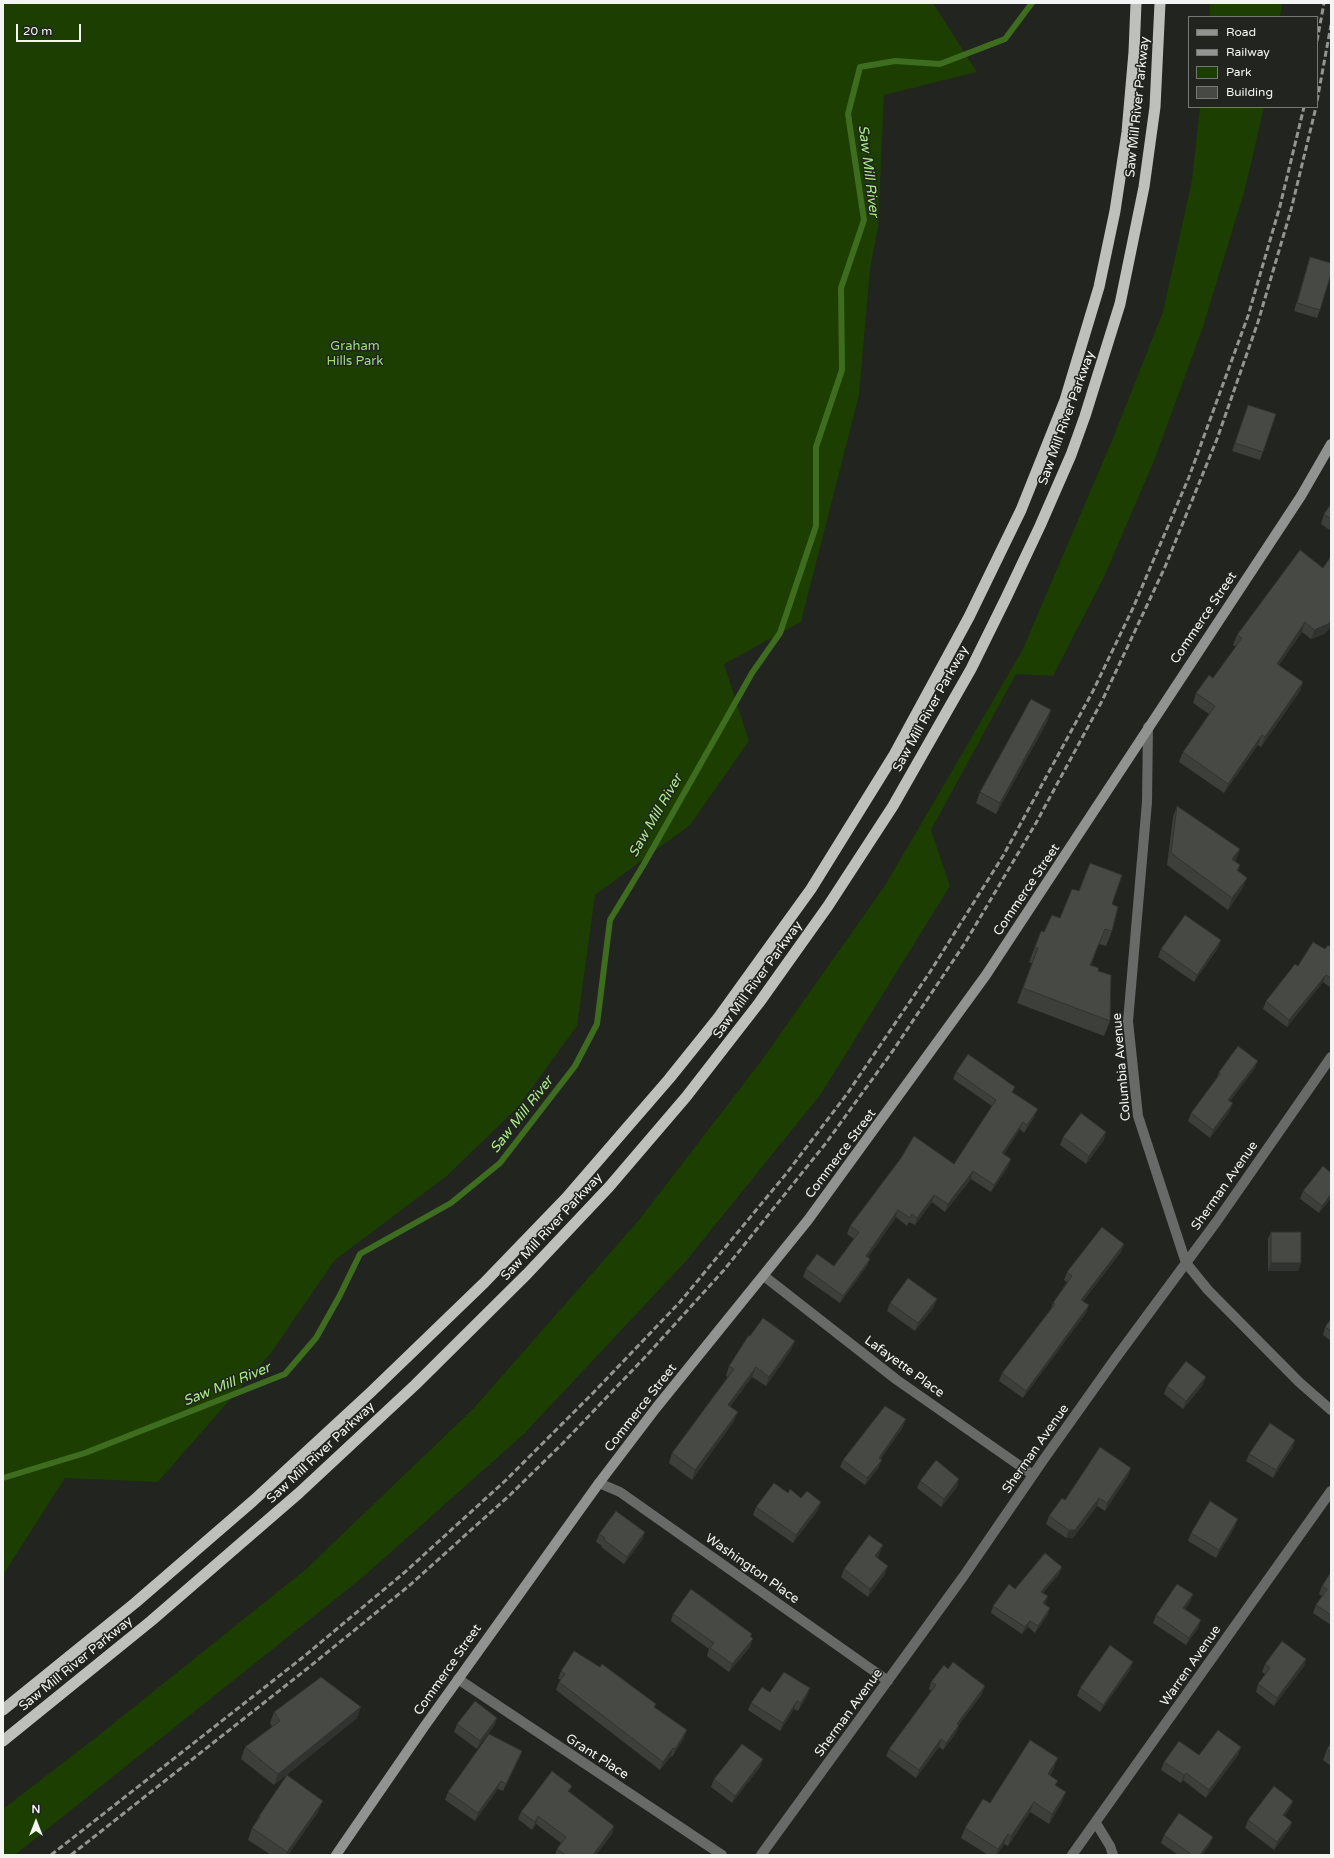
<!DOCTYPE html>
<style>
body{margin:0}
#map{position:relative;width:1334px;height:1858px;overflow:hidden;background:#21241f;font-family:"Varela Round",sans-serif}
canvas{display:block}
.frame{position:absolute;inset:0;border:4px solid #f3f5f2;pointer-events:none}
.legend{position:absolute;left:1188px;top:16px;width:130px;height:92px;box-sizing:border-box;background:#21241f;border:1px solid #757873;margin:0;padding:5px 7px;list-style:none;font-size:12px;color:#f3f5f2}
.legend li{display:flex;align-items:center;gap:8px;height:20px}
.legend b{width:20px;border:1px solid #757873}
.north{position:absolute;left:16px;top:1802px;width:40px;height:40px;-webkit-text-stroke:3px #21241f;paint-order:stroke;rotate:0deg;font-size:11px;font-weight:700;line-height:16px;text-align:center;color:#f3f5f2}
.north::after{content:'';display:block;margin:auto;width:14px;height:18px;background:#f3f5f2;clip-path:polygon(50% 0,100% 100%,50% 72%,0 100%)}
.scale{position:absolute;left:16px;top:24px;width:65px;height:18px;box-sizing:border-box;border:2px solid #f3f5f2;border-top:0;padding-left:5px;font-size:12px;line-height:14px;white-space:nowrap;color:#f3f5f2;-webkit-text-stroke:3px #21241f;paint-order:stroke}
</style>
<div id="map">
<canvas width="1334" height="1858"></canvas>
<div class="frame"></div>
<ul class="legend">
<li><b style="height:5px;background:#90938f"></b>Road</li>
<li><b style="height:5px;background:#929591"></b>Railway</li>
<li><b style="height:11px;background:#1c3e01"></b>Park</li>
<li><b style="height:11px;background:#464944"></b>Building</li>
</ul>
<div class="north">N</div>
<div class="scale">20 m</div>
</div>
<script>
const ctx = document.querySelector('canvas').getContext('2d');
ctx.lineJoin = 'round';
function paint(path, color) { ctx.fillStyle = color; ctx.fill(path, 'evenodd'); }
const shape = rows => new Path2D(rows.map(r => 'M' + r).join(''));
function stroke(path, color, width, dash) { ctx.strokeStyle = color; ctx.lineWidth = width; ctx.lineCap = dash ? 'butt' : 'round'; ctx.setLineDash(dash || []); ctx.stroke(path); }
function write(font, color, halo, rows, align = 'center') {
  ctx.font = font + ' "Varela Round",sans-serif'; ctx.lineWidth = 3; ctx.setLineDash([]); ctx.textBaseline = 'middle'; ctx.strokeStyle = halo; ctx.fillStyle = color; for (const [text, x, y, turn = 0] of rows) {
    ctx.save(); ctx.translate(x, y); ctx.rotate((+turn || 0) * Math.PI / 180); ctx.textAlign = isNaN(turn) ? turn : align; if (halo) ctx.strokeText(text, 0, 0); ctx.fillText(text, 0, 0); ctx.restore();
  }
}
const green = shape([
 [3,3,933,3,977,72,884,95,878,228,870,269,859,395,801,622,724,664,749,741,690,825,595,895,577,1026,518,1107,448,1175,335,1260,271,1353,158,1482,65,1478,3,1575],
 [1210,3,1282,3,1280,17,1210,17],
 [1200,107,1264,107,1245,189,1203,327,1154,461,1104,577,1053,676,1016,674,931,830,950,886,821,1094,686,1261,524,1434,363,1577,15,1855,3,1855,3,1809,94,1739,305,1570,474,1408,639,1220,762,1060,886,884,1022,651,1111,443,1163,312,1192,180]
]);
const stream = shape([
 [3,1478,85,1453,285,1374,316,1338,339,1297,360,1254,451,1203,500,1163,575,1066,597,1024,610,920,644,864,752,673,780,633,816,526,816,447,842,370,841,288,864,220,848,114,860,67,895,61,940,64,1005,39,1032,3]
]);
const minor = shape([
 [1148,727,1147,802,1128,1021,1138,1116,1186,1263,1208,1290,1299,1382,1331,1410],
 [764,1276,897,1380,1033,1475],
 [599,1483,620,1492,888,1681],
 [458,1679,722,1855],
 [1096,1823,1110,1846,1113,1855],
 [761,1855,963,1577,1044,1459,1115,1359,1217,1221,1331,1057],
 [1072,1855,1331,1491]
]);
const secondary = shape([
 [336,1855,424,1727,599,1483,656,1408,808,1220,986,975,1301,496,1331,444]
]);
const trunk = shape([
 [3,1710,135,1603,253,1501,371,1392,484,1283,566,1198,669,1079,718,1018,811,889,894,755,969,617,1021,510,1065,400,1099,287,1115,211,1127,132,1134,52,1136,3],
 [3,1741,151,1621,299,1493,415,1385,527,1274,609,1187,686,1097,759,1003,828,906,893,806,971,669,1006,598,1040,526,1071,455,1085,416,1120,304,1144,187,1155,107,1160,3]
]);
const rail = shape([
 [1317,41,1324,3],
 [1317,101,1331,25],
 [51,1855,302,1658,405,1572,506,1480,594,1392,680,1302,786,1174,847,1094,930,972,1003,856,1093,691,1133,608,1189,477,1248,316,1280,206,1304,107],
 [71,1855,308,1668,410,1585,511,1494,563,1443,647,1355,724,1270,826,1143,892,1052,965,943,1036,823,1102,701,1165,567,1217,439,1258,322,1291,210,1316,107]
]);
const wall = shape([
 [1310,257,1320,310,1317,318,1294,311],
 [1248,405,1276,414,1260,460,1232,451],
 [1331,504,1331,531,1321,524,1324,514],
 [1331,556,1331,627,1324,634,1311,639,1302,632,1279,665,1303,682,1300,691,1261,747,1258,745,1224,793,1179,762,1183,752,1209,714,1193,703,1196,693,1213,678,1236,647,1233,645,1237,635,1323,568],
 [1051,710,1047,722,996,814,976,803,980,792],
 [1177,806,1240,849,1235,861,1240,865,1238,871,1247,878,1242,889,1228,910,1167,865,1173,817],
 [1112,904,1112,931,1106,946,1099,944,1091,965,1098,971,1110,1021,1104,1036,1017,1003,1032,963,1029,962,1041,931,1044,932,1060,918],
 [1221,940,1218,948,1194,982,1158,957,1161,949],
 [1331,947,1331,988,1323,982,1287,1027,1263,1009,1266,1001,1298,966,1325,949],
 [1255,1068,1230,1101,1230,1111,1210,1138,1188,1121,1191,1113,1216,1079,1219,1072],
 [956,1072,1013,1093,1035,1116,1024,1133,1020,1129,1004,1154,1008,1167,991,1192,971,1179,945,1212,932,1202,915,1225,909,1222,907,1226,896,1217,868,1257,870,1259,867,1266,840,1303,803,1277,806,1269,834,1266,854,1239,847,1234,850,1226,954,1164,992,1106,953,1079],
 [1063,1137,1104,1140,1086,1164,1060,1145],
 [1331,1173,1331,1198,1319,1213,1300,1199,1303,1191],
 [1271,1232,1301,1263,1298,1271,1268,1271,1268,1239],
 [1124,1244,1121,1252,1083,1301,1089,1305,1086,1313,1023,1398,999,1381,1002,1373,1050,1310,1053,1303,1067,1282,1064,1280,1067,1272],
 [890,1303,934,1307,915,1331,887,1311],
 [1331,1319,1331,1341,1323,1335,1325,1327],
 [791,1350,766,1386,752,1377,730,1406,734,1421,692,1480,669,1463,672,1453,728,1377,726,1376,729,1366],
 [1203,1385,1183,1409,1164,1394,1167,1386],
 [903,1427,880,1459,879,1467,865,1485,840,1467,843,1460],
 [1293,1447,1273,1478,1246,1461,1249,1454],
 [1131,1468,1128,1476,1105,1511,1097,1506,1073,1538,1066,1538,1046,1524,1049,1516,1065,1500],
 [920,1481,957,1487,941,1507,917,1488],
 [788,1493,801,1498,818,1510,793,1543,753,1515,756,1507],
 [1235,1527,1216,1558,1188,1541,1191,1533],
 [645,1532,642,1540,624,1564,601,1547,602,1546,596,1542,599,1534],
 [880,1553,877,1558,885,1574,868,1597,841,1577,844,1569],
 [1062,1567,1059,1574,1043,1593,1048,1596,1045,1604,1048,1614,1035,1633,1028,1627,1022,1634,991,1613,993,1606,1015,1589],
 [1331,1572,1331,1625,1313,1613,1316,1605,1322,1596,1319,1594,1322,1586],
 [1193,1594,1190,1602,1185,1609,1198,1628,1186,1645,1153,1623,1156,1615],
 [673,1614,752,1634,751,1637,750,1647,729,1672,707,1656,709,1649,671,1621],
 [1306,1659,1304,1666,1274,1706,1256,1692,1258,1684,1265,1674,1262,1672,1265,1664],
 [1130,1670,1100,1712,1077,1696,1080,1688],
 [561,1671,654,1708,684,1738,672,1757,671,1756,660,1770,556,1690,559,1682,561,1680,558,1679],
 [931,1682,982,1694,959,1725,956,1733,943,1750,939,1747,916,1778,886,1756,889,1749,932,1692,929,1689],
 [810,1688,807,1696,798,1711,794,1709,780,1731,748,1710,751,1703,770,1692],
 [274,1712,357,1718,274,1785,241,1759,245,1747,272,1727,270,1723],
 [497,1718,494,1726,477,1749,454,1732,457,1724],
 [1331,1743,1331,1766,1323,1760,1327,1749],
 [1241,1747,1238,1755,1206,1798,1183,1780,1181,1783,1161,1770,1164,1762],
 [522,1751,519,1759,503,1791,498,1789,475,1821,445,1800,448,1792],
 [763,1759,760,1767,732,1803,711,1787,714,1779],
 [1054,1768,1050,1776,1056,1786,1062,1802,1049,1824,1030,1812,1008,1846,1004,1844,997,1855,988,1855,961,1838,965,1828,990,1803],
 [572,1786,569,1792,614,1826,612,1834,596,1855,555,1855,557,1849,561,1843,536,1824,532,1830,518,1819,521,1812],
 [1293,1801,1290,1808,1284,1817,1292,1822,1289,1830,1274,1850,1245,1828,1248,1820],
 [318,1812,288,1855,271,1855,248,1840,252,1828,256,1822,259,1816],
 [1164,1835,1213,1837,1210,1844,1202,1855,1178,1855,1161,1843]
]);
const shadedWall = shape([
 [1331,621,1331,627,1324,634,1311,639,1314,630],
 [1305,622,1302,632,1273,673,1277,664],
 [1303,682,1300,691,1261,747,1265,737],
 [1051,710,1047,722,996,814,1000,803],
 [1262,735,1258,745,1224,793,1228,784],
 [1240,849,1236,860,1228,870,1232,859],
 [1247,878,1242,889,1228,910,1232,898],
 [1221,940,1218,948,1194,982,1197,975],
 [1326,975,1323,982,1287,1027,1289,1020],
 [1258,1061,1255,1068,1225,1107,1228,1100],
 [1233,1103,1230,1111,1210,1138,1213,1130],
 [1038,1109,1035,1116,1024,1133,1027,1125],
 [1023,1122,1020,1129,1000,1161,1002,1153],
 [1106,1132,1104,1140,1086,1164,1089,1156],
 [1011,1159,1008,1167,991,1192,994,1185],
 [973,1171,971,1179,945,1212,948,1204],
 [1331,1194,1331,1198,1319,1213,1322,1206],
 [934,1195,932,1202,915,1225,917,1218],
 [898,1210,896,1217,864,1264,866,1256],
 [1124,1244,1121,1252,1078,1308,1081,1300],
 [870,1259,867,1266,840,1303,843,1296],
 [1271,1263,1301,1263,1298,1271,1268,1271],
 [937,1299,934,1307,915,1331,918,1323],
 [1089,1305,1086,1313,1023,1398,1026,1391],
 [795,1341,791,1350,766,1386,769,1377],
 [756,1367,752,1377,725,1414,728,1405],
 [1206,1377,1203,1385,1183,1409,1186,1401],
 [738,1412,734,1421,692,1480,695,1470],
 [906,1419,903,1427,876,1466,879,1458],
 [1295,1440,1293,1447,1273,1478,1276,1470],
 [882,1460,879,1467,865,1485,867,1478],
 [1131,1468,1128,1476,1105,1511,1107,1503],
 [959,1479,957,1487,941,1507,944,1499],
 [1099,1498,1097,1506,1073,1538,1066,1538,1069,1530],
 [821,1502,818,1510,793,1543,796,1535],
 [1238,1519,1235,1527,1216,1558,1219,1550],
 [645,1532,642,1540,624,1564,627,1557],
 [883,1545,880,1553,872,1564,875,1556],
 [888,1566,885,1574,868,1597,870,1589],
 [1062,1567,1059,1574,1038,1598,1041,1592],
 [1193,1594,1190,1602,1181,1616,1183,1608],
 [1048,1596,1045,1603,1041,1609,1043,1603],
 [1050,1608,1048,1614,1035,1633,1038,1626],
 [1201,1620,1198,1628,1186,1645,1189,1638],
 [1030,1621,1028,1627,1022,1634,1025,1627],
 [753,1639,750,1647,729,1672,732,1664],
 [1306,1659,1304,1666,1274,1706,1277,1698],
 [1133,1662,1130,1670,1100,1712,1103,1705],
 [985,1686,982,1694,954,1731,957,1724],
 [810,1688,807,1696,798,1711,801,1703],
 [797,1701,794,1709,780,1731,783,1723],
 [361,1707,357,1718,274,1785,278,1774],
 [497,1718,494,1726,477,1749,480,1741],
 [959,1725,956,1733,943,1750,946,1743],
 [687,1730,684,1738,672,1757,675,1749],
 [941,1739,939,1747,916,1778,919,1770],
 [1241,1747,1238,1755,1206,1798,1209,1790],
 [673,1748,671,1756,660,1770,663,1762],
 [522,1751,519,1759,503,1791,506,1784],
 [1058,1758,1054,1768,1044,1785,1048,1774],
 [763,1759,760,1767,732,1803,735,1796],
 [1186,1773,1183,1780,1181,1783,1184,1775],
 [501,1781,498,1789,475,1821,478,1813],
 [1066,1792,1062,1802,1049,1824,1052,1814],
 [323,1801,318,1812,288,1855,286,1855,287,1852],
 [1293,1801,1290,1808,1280,1823,1283,1815],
 [1034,1802,1030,1812,1008,1846,1011,1836],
 [538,1816,536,1824,532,1830,535,1822],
 [1292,1822,1289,1830,1274,1850,1277,1842],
 [614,1826,612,1834,596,1855,593,1855],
 [1008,1834,1004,1844,997,1855,996,1855,998,1849],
 [1213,1837,1210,1844,1202,1855,1200,1855]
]);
const building = shape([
 [1310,257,1331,263,1331,274,1320,310,1297,303,1310,257],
 [1248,405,1276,414,1263,452,1235,443,1248,405],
 [1331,504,1331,519,1324,514,1331,504],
 [1300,550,1323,568,1331,556,1331,621,1328,624,1314,630,1305,622,1277,664,1303,682,1265,737,1262,735,1228,784,1183,752,1215,706,1196,693,1209,675,1213,678,1242,638,1237,635,1300,550],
 [1031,699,1051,710,1000,803,980,792,1031,699],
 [1177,806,1240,849,1232,859,1240,865,1237,870,1247,878,1232,898,1171,853,1177,806],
 [1090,863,1122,875,1112,904,1118,907,1112,931,1105,929,1090,965,1099,968,1098,971,1111,975,1110,1021,1023,988,1038,948,1035,947,1041,931,1044,932,1052,915,1060,918,1072,889,1079,891,1090,863],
 [1185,915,1221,940,1197,975,1161,949,1185,915],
 [1313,942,1325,949,1328,945,1331,947,1331,978,1326,975,1289,1020,1266,1001,1295,964,1298,966,1313,942],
 [1238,1046,1258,1061,1228,1100,1233,1103,1213,1130,1191,1113,1220,1074,1219,1072,1238,1046],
 [968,1054,1015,1087,1012,1092,1038,1109,1027,1125,1023,1122,1002,1153,1011,1159,994,1185,973,1171,948,1204,934,1195,917,1218,912,1214,910,1218,898,1210,866,1256,870,1259,843,1296,806,1269,817,1254,834,1266,859,1232,850,1226,901,1158,914,1136,954,1164,996,1100,956,1072,968,1054],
 [1081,1113,1106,1132,1089,1156,1063,1137,1081,1113],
 [1323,1166,1331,1173,1331,1194,1322,1206,1303,1191,1323,1166],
 [1102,1227,1124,1244,1081,1300,1089,1305,1026,1391,1002,1373,1055,1304,1053,1303,1072,1276,1067,1272,1102,1227],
 [1271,1232,1301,1232,1301,1263,1271,1263,1271,1232],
 [908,1278,937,1299,918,1323,890,1303,908,1278],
 [763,1318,795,1341,769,1377,756,1367,728,1405,738,1412,695,1470,672,1453,734,1369,729,1366,749,1335,750,1336,763,1318],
 [1331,1319,1331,1331,1325,1327,1331,1319],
 [1186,1361,1206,1377,1186,1401,1167,1386,1186,1361],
 [885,1406,906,1419,879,1458,882,1460,867,1478,843,1460,885,1406],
 [1270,1423,1295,1440,1276,1470,1249,1454,1270,1423],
 [1100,1447,1131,1468,1107,1503,1099,1498,1075,1530,1069,1530,1049,1516,1062,1498,1065,1500,1100,1447],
 [936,1460,959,1479,944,1499,920,1481,936,1460],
 [774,1483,788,1493,790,1489,801,1498,807,1491,821,1502,796,1535,756,1507,774,1483],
 [1210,1501,1238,1519,1219,1550,1191,1533,1210,1501],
 [616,1511,645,1532,627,1557,604,1540,605,1538,599,1534,616,1511],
 [869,1535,883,1545,875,1556,888,1566,870,1589,844,1569,869,1535],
 [1045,1553,1062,1567,1041,1592,1048,1596,1043,1603,1050,1608,1038,1626,1030,1621,1025,1627,993,1606,1009,1584,1015,1589,1045,1553],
 [1331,1572,1331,1615,1316,1605,1327,1589,1322,1586,1331,1572],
 [1177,1584,1193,1594,1183,1608,1201,1620,1189,1638,1156,1615,1177,1584],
 [691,1589,752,1634,750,1636,753,1639,732,1664,710,1648,714,1643,673,1614,691,1589],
 [1282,1641,1306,1659,1277,1698,1258,1684,1270,1668,1265,1664,1282,1641],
 [1110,1645,1133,1662,1103,1705,1080,1688,1110,1645],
 [574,1651,600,1667,602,1664,656,1704,654,1707,687,1730,675,1749,673,1748,663,1762,559,1682,565,1674,561,1671,574,1651],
 [953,1662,985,1686,957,1724,959,1725,946,1743,941,1739,919,1770,889,1749,936,1685,931,1682,944,1665,948,1669,953,1662],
 [784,1672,810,1688,801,1703,797,1701,783,1723,751,1703,762,1687,770,1692,784,1672],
 [321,1677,361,1707,278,1774,245,1747,280,1721,274,1712,321,1677],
 [475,1701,497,1718,480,1741,457,1724,475,1701],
 [1218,1730,1241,1747,1209,1790,1186,1773,1184,1775,1164,1762,1179,1741,1199,1755,1218,1730],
 [489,1734,522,1751,506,1784,501,1781,478,1813,448,1792,489,1734],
 [1030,1740,1058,1758,1048,1774,1058,1781,1055,1785,1066,1792,1052,1814,1034,1802,1011,1836,1008,1834,998,1849,965,1828,983,1799,990,1803,1030,1740],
 [1331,1743,1331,1752,1327,1749,1331,1743],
 [742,1744,763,1759,735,1796,714,1779,742,1744],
 [552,1771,572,1786,568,1791,614,1826,593,1855,566,1855,557,1849,566,1837,538,1816,535,1822,521,1812,552,1771],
 [287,1775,323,1801,287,1852,252,1828,260,1817,259,1816,287,1775],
 [1274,1786,1293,1801,1283,1815,1292,1822,1277,1842,1248,1820,1274,1786],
 [1179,1813,1213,1837,1200,1855,1192,1855,1164,1835,1179,1813]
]);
const streetNames = [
 ["Saw Mill River Parkway",1138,107,-84],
 ["Saw Mill River Parkway",1067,418,-70],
 ["Commerce Street",1204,618,-56],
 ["Saw Mill River Parkway",931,709,-61],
 ["Commerce Street",1027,890,-56],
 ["Saw Mill River Parkway",758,980,-54],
 ["Columbia Avenue",1122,1067,-95],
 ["Commerce Street",841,1154,-53],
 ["Sherman Avenue",1225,1186,-55],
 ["Saw Mill River Parkway",552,1227,-47],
 ["Lafayette Place",904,1367,36],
 ["Commerce Street",641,1408,-52],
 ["Sherman Avenue",1036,1449,-55],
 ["Saw Mill River Parkway",321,1453,-43],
 ["Washington Place",752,1569,35],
 ["Saw Mill River Parkway",76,1664,-39],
 ["Warren Avenue",1191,1666,-55],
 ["Commerce Street",448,1670,-55],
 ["Sherman Avenue",849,1713,-54],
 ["Grant Place",597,1757,33]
];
const parkNames = [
 ["Graham",355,347],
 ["Hills Park",355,362]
];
const waterNames = [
 ["Saw Mill River",868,171,83],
 ["Saw Mill River",656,816,-60],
 ["Saw Mill River",522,1115,-52],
 ["Saw Mill River",227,1385,-22]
];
paint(green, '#1c3e01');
stroke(stream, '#3e6d1f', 6);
stroke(minor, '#686a68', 10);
stroke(secondary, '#90938f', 10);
stroke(trunk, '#bdc0bb', 11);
stroke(rail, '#929591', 3, [6, 3]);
paint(wall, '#3c3f3a');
paint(shadedWall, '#313330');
paint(building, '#464944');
stroke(building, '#313330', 1);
write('13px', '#f3f5f2', '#21241f', streetNames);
write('13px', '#9add77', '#21241f', parkNames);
write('italic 14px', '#aaed86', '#21241f', waterNames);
</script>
